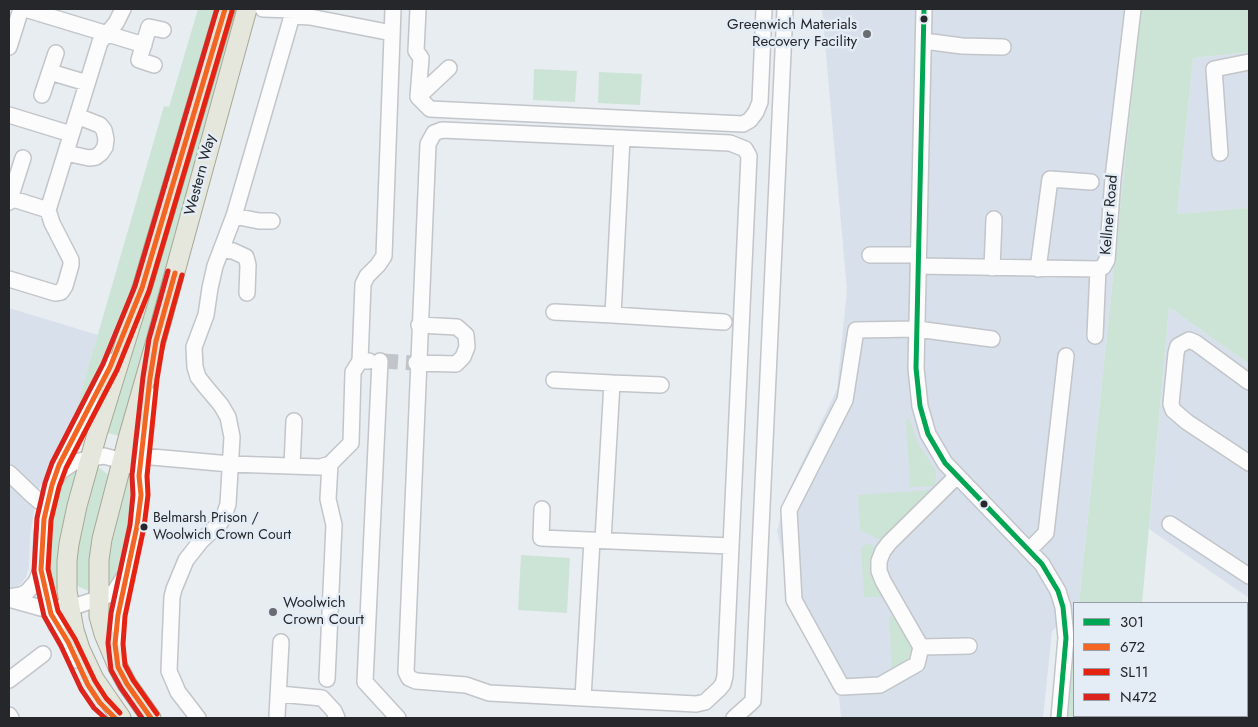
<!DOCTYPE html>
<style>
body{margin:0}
#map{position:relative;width:1258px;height:727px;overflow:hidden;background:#e8edf2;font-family:Jost,sans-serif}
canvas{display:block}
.frame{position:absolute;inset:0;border:10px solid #25272b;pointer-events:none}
.legend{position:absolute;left:1073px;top:602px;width:175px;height:115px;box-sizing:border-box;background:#e4ecf6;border:1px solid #989da5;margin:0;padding:6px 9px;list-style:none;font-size:15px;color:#25272b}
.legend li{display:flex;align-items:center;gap:10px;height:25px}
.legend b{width:25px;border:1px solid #989da5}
</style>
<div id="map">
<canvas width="1258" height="727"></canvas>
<div class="frame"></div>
<ul class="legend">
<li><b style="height:6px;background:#00a651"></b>301</li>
<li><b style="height:6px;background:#f26522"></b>672</li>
<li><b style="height:6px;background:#e42313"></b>SL11</li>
<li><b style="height:6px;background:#dc241f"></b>N472</li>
</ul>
</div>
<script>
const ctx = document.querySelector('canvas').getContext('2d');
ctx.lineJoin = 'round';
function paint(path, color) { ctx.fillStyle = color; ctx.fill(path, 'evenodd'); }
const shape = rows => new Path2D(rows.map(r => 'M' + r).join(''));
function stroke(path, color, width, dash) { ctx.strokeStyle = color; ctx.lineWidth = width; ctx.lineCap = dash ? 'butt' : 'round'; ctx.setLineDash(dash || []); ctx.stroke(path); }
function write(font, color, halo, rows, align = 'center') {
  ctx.font = font + ' Jost,sans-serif'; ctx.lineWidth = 5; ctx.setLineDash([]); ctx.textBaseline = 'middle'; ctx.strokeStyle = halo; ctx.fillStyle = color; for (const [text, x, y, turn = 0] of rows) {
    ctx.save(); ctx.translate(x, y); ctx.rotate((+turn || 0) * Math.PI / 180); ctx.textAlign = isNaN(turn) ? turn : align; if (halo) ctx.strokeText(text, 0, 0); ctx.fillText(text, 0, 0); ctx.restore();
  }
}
const built = shape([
 [822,9,1141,9,1079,603,1074,603,1074,613,1052,631,1043,718,841,718,839,696,792,601,777,531,788,492,837,389,847,290],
 [1249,52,1249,208,1177,214,1193,58],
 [1169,307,1249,364,1249,598,1149,529],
 [9,308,98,335,74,417,37,493,30,535,29,567,26,577,21,584,12,588,9,587],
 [1249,604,1249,718,1177,718,1178,716,1247,716,1247,608]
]);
const green = shape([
 [198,9,218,9,118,330,104,368,79,419,74,417,164,106,169,107],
 [232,9,241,9,123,437,104,432],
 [1141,9,1249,9,1249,52,1193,58,1177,214,1249,208,1249,364,1169,307,1142,603,1079,603],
 [534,69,577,71,575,102,533,100],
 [599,72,642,74,640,105,598,103],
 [909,418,918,444,936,471,935,486,910,487,906,419],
 [80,466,59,592,49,583,46,532,61,479],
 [95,466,101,469,110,476,92,591,89,591,79,587,72,581,72,566],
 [126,472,134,478,137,494,122,559,116,577,108,587,106,557],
 [932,490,880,540,860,530,858,495],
 [867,543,876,548,871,561,872,575,883,597,864,597,861,548],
 [521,555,570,558,567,613,518,610],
 [889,616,893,616,912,649,910,658,892,668],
 [1074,649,1074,716,1129,716,1129,718,1067,718]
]);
const minorTunnel = shape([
 [383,361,416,363]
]);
const minor = shape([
 [25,9,144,45],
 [263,9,294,10],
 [418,9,416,51,421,58,418,97,430,109,743,124,750,120,756,112,760,102,764,9],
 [924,9,916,368,920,406,928,434,945,463,1042,564,1058,591,1063,607,1066,638,1059,718],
 [292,16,310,17,392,33],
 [924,41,962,46,1003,47],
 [9,47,21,9],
 [154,65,139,60,149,27,163,30],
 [50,72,87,83],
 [42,95,56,53],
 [418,97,449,68],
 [9,115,71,134],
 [442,130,730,143,745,149,749,156,725,676,723,684,719,689,705,702,696,704,489,693,466,685,416,681,409,678,406,672,428,144,434,133,442,130],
 [66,153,89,158,96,157,101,153,105,147,106,139,104,130,100,125,77,116],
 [1220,153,1214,69,1249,62],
 [10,198,48,210],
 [9,202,23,158],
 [234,216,259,221,272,221],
 [222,250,233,251,246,257,248,265,247,293],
 [870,255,918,255],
 [918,266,1098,269,1103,267,1107,260,1113,178,1133,9],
 [992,268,994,219],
 [1038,269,1050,179,1091,182],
 [9,279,55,293,61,292,65,286,71,265,71,260,52,223,48,210,100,42,116,23,123,9],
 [554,312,613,315,622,138],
 [613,315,724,322],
 [1095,336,1098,269],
 [360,361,363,284,367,276,378,265,384,256,393,9],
 [380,361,365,682,398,718],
 [416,363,456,364,463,357,467,347,466,335,457,327,419,325],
 [554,380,612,383,603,540],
 [1249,382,1196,343,1189,340,1178,346,1176,353,1171,404,1173,410,1187,422,1249,463],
 [612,383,661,385],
 [123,461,141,456,230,464,320,467,330,464,351,443,353,372,360,361,369,361],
 [292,466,294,421],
 [9,473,32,495,39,501,47,503],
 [957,476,889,543,883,551,879,561,879,571,883,581,921,647,917,664,880,685,842,687,794,600,789,510,845,400,856,330,917,329,992,339],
 [57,477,61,471,73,463,91,458,104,456,123,461,132,466],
 [542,509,541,538,731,546],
 [1170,524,1249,576],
 [1029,550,1046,533,1066,356],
 [9,597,21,595,27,592,36,582,41,570],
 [9,599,41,608,59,608,79,605,109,595,115,591,124,577],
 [921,647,969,646],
 [116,656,115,644,118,615,137,526,141,495,139,476,148,394],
 [76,660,68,642,56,625,49,608,41,570,42,535,47,503,59,465,113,361],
 [1247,675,1249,673],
 [327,679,334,525,328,499,330,464],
 [9,680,43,654],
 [279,694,322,698,334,711,337,718],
 [583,698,592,540],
 [9,715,11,718],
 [277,716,281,642],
 [198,718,178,692,169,671,172,597,174,589,186,560,201,541,220,523,224,516,228,504,232,437,228,417,221,405,205,386,198,377,195,367,194,347,206,315,210,288,215,266,234,216,294,9],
 [734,718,753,701,785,9],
 [1133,718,1133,716],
 [1164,718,1166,716],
 [1235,718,1236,716]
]);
const major = shape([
 [121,718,94,679,80,649,74,630,67,591,67,561,69,544,77,506,97,434,142,288,225,9],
 [151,718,127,684,118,667,104,634,99,616,99,560,102,539,129,435,156,341,247,9]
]);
const bus1 = shape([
 [924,9,916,368,920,406,928,434,945,463,1042,564,1058,591,1063,607,1066,638,1059,718]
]);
const bus2 = shape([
 [115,718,100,703,88,685,68,642,51,614,41,570,44,519,52,485,59,465,110,367,142,288,225,9],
 [151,718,127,684,118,667,115,644,118,615,137,526,141,495,139,476,150,378,156,341,175,273]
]);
const bus3 = shape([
 [120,713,106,698,95,681,75,639,58,611,48,569,51,520,59,487,66,468,117,370,149,291,232,11],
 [157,714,133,680,125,665,123,644,125,616,144,527,148,495,147,476,157,379,163,343,182,275]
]);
const bus4 = shape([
 [105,718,94,708,81,689,61,646,44,616,34,571,37,518,45,483,52,463,103,364,135,286,217,9],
 [142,718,121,688,111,670,108,643,111,613,130,525,133,495,132,475,143,377,149,339,168,271]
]);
const markers = [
 [924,19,4.5,"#25272b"],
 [867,34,5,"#696c71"],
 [984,504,4.5,"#25272b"],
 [144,527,4.5,"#25272b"],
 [273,612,5,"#696c71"]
];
const busNames = [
 ["Belmarsh Prison /",153,519],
 ["Woolwich Crown Court",153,536]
];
const poiNames = [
 ["Greenwich Materials",857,25],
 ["Recovery Facility",857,42],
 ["Woolwich",283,603,"left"],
 ["Crown Court",283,620,"left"]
];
const streetNames = [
 ["Western Way",201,175,-75],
 ["Kellner Road",1110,215,-85]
];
paint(built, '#d8e0eb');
paint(green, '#cce4d5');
stroke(minorTunnel, '#c1c5ca', 15, [15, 8]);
stroke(minor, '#c2c5c9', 18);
stroke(major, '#a7a996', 21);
stroke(minor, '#fcfcfd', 15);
stroke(major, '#e6e7dc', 19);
stroke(bus1, '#00a651', 5);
stroke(bus2, '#f26522', 5);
stroke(bus3, '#e42313', 5);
stroke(bus4, '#dc241f', 5);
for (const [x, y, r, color] of markers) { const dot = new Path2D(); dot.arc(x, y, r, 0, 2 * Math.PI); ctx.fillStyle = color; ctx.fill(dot); stroke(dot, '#e4ecf6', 2); }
write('14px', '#25272b', '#e4ecf6', busNames, 'left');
write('15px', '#25272b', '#e4ecf6', poiNames, 'right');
write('15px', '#25272b', '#e4ecf6', streetNames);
</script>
